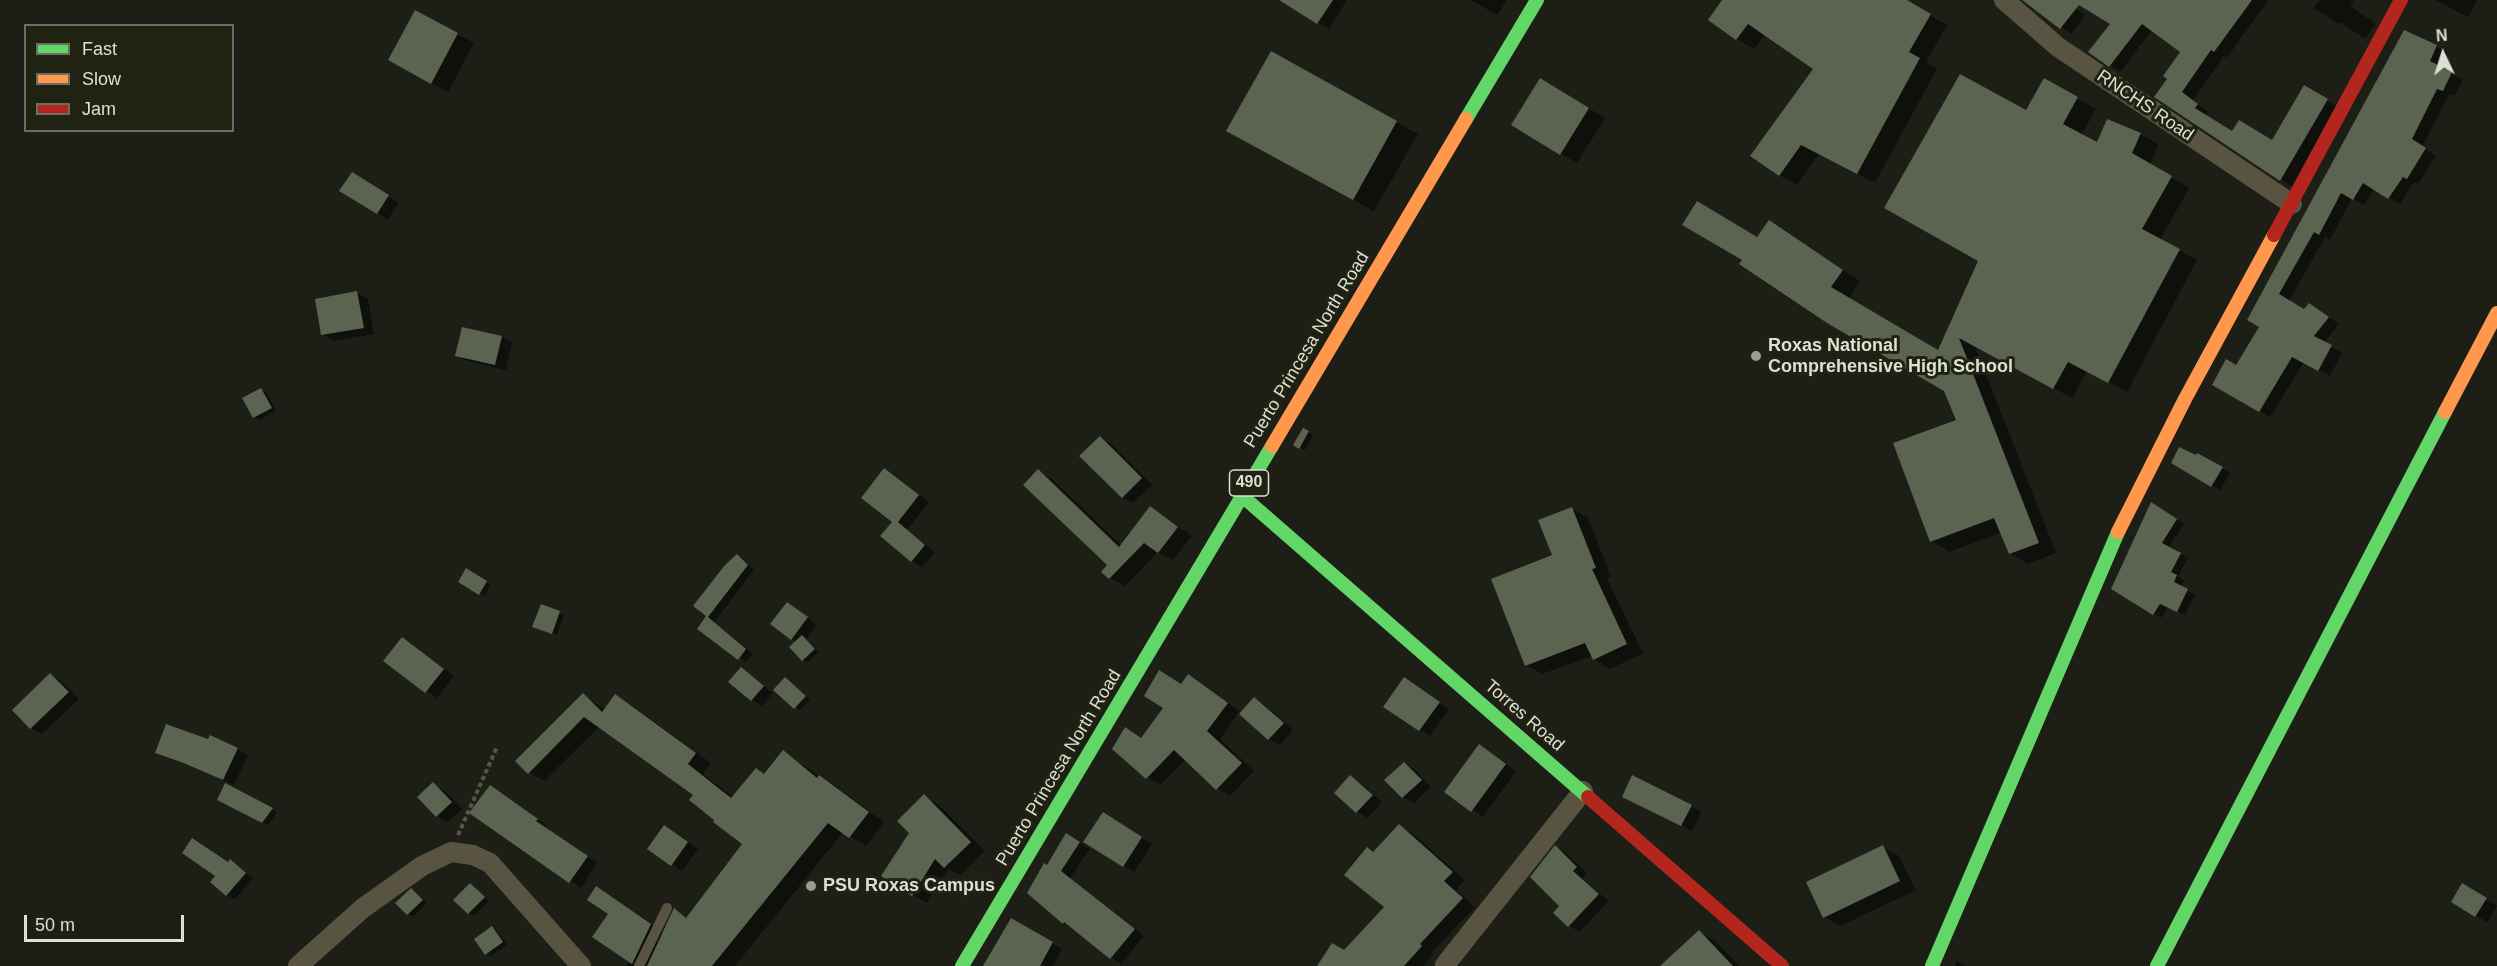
<!DOCTYPE html>
<style>
body{margin:0}
#map{position:relative;width:2497px;height:966px;overflow:hidden;background:#1d1e16;font-family:Arial,sans-serif}
canvas{display:block}
.legend{position:absolute;left:24px;top:24px;width:210px;height:108px;box-sizing:border-box;background:#202212;border:2px solid #6c6e60;margin:0;padding:8px 10px;list-style:none;font-size:18px;color:#dedfd5}
.legend li{display:flex;align-items:center;gap:12px;height:30px}
.legend b{width:30px;border:2px solid #6c6e60}
.north{position:absolute;left:2413px;top:24px;width:60px;height:60px;-webkit-text-stroke:4px #202212;paint-order:stroke;rotate:356deg;font-size:16px;font-weight:700;line-height:24px;text-align:center;color:#dedfd5}
.north::after{content:'';display:block;margin:auto;width:21px;height:27px;background:#dedfd5;clip-path:polygon(50% 0,100% 100%,50% 72%,0 100%)}
.scale{position:absolute;left:24px;top:915px;width:160px;height:27px;box-sizing:border-box;border:3px solid #dedfd5;border-top:0;padding-left:8px;font-size:18px;line-height:21px;white-space:nowrap;color:#dedfd5;-webkit-text-stroke:4px #202212;paint-order:stroke}
</style>
<div id="map">
<canvas width="2497" height="966"></canvas>
<ul class="legend">
<li><b style="height:8px;background:#63d668"></b>Fast</li>
<li><b style="height:8px;background:#ff974d"></b>Slow</li>
<li><b style="height:8px;background:#b3261e"></b>Jam</li>
</ul>
<div class="north">N</div>
<div class="scale">50 m</div>
</div>
<script>
const ctx = document.querySelector('canvas').getContext('2d');
ctx.lineJoin = 'round';
function paint(path, color) { ctx.fillStyle = color; ctx.fill(path, 'evenodd'); }
const shape = rows => new Path2D(rows.map(r => 'M' + r).join(''));
function stroke(path, color, width, dash) { ctx.strokeStyle = color; ctx.lineWidth = width; ctx.lineCap = dash ? 'butt' : 'round'; ctx.setLineDash(dash || []); ctx.stroke(path); }
function write(font, color, halo, rows, align = 'center') {
  ctx.font = font + ' Arial,sans-serif'; ctx.lineWidth = 6; ctx.setLineDash([]); ctx.textBaseline = 'middle'; ctx.strokeStyle = halo; ctx.fillStyle = color; for (const [text, x, y, turn = 0] of rows) {
    ctx.save(); ctx.translate(x, y); ctx.rotate((+turn || 0) * Math.PI / 180); ctx.textAlign = isNaN(turn) ? turn : align; if (halo) ctx.strokeText(text, 0, 0); ctx.fillText(text, 0, 0); ctx.restore();
  }
}
const shadow = shape([
 [1290,0,1347,0,1329,29,1287,4],
 [1471,0,1507,0,1497,15],
 [1724,0,1903,0,1947,25,1926,62,1937,69,1875,183,1819,154,1797,185,1779,175,1815,68,1765,34,1754,49,1737,39],
 [2025,0,2062,0,2085,15,2071,34],
 [2082,0,2268,0,2227,58,2224,56,2193,100,2208,112,2205,115,2233,133,2272,142,2304,87,2338,107,2293,187,2156,96,2170,78,2182,52,2152,30,2120,72,2110,65,2112,24],
 [2320,0,2354,0,2350,6,2376,24,2365,39,2340,22,2338,24,2314,8],
 [2435,0,2477,0,2468,17],
 [416,12,474,43,448,92,406,69],
 [2404,31,2447,52,2440,68,2463,80,2454,96,2449,94,2422,147,2436,156,2418,184,2414,182,2400,204,2374,189,2364,205,2352,198,2330,240,2325,237,2289,301,2305,311,2310,305,2339,324,2324,343,2342,353,2330,376,2304,362,2270,417,2214,384,2236,366,2261,327],
 [1271,53,1418,134,1374,211,1249,142],
 [1541,80,1605,118,1577,163,1513,125],
 [2045,80,2096,109,2081,135,2098,144,2140,134,2158,144,2150,165,2189,188,2160,240,2197,260,2127,392,2087,371,2072,398,1975,346,2056,553,2028,564,2010,553,2002,532,1949,552,1931,541,1957,420,1946,390,1758,239,1787,233,1860,281,1849,299,1939,352,1980,261,2026,112],
 [363,180,399,203,388,219,377,213],
 [357,293,368,299,374,334,333,341,323,334],
 [502,337,512,343,506,370,467,361,456,355],
 [261,390,266,392,276,410,259,420,254,417],
 [1304,430,1313,435,1305,450,1295,445],
 [1101,437,1111,444,1152,485,1133,503,1122,497],
 [2198,455,2230,473,2220,490,2173,463],
 [884,470,929,502,907,530,935,552,922,567,912,561,894,522],
 [1039,471,1053,480,1122,546,1150,508,1192,536,1173,560,1158,552,1125,586,1110,578,1108,564],
 [2159,508,2184,524,2168,548,2188,558,2178,577,2184,581,2181,587,2195,595,2185,615,2168,607,2161,618,2113,588],
 [1572,509,1588,518,1611,577,1607,579,1643,653,1610,669,1594,659,1592,656,1542,674,1526,665,1554,556],
 [737,555,754,570,714,622,753,654,746,662,699,629,708,616],
 [467,570,491,585,484,596,460,581],
 [798,610,817,625,806,639,819,652,808,662,803,660,797,642,792,639],
 [559,612,564,615,557,635,539,629],
 [403,639,454,676,437,698,385,660],
 [741,669,773,693,762,706,752,700],
 [51,674,61,681,79,699,42,734,31,728,14,710],
 [1189,676,1242,713,1255,699,1265,705,1293,730,1280,745,1269,739,1239,712,1220,739,1254,771,1230,796,1217,788,1186,759,1160,785,1147,777,1126,729,1142,738],
 [790,682,810,699,800,711,775,690],
 [1415,685,1449,709,1430,736,1385,706],
 [583,695,605,710,615,696,631,705,711,763,703,774,734,798,765,775,783,752,835,786,884,822,866,846,843,832,735,966,626,966,630,961,610,914,612,897,664,933,675,911,688,918,744,844,717,820,695,795,600,726,544,781,529,772],
 [1479,746,1516,771,1483,817,1446,792],
 [237,749,248,755,234,785,157,752],
 [1404,763,1415,770,1431,787,1414,803,1403,797,1386,780],
 [1350,777,1361,783,1382,802,1368,818,1357,812,1336,793],
 [433,784,444,790,462,809,447,822,437,816],
 [226,785,277,812,268,825,219,799],
 [501,793,547,826,546,828,597,863,581,888,472,812],
 [924,796,939,805,985,851,960,875,948,869,927,903,912,894,911,833],
 [1634,802,1691,806,1701,812,1692,831],
 [1114,820,1152,844,1134,872,1124,866],
 [1399,826,1412,833,1465,880,1456,890,1475,907,1432,952,1433,954,1423,966,1319,966,1345,951,1386,907,1375,853],
 [675,833,698,849,682,871,672,864],
 [1067,836,1090,849,1070,878,1144,936,1121,964,1064,923,1029,892],
 [1556,847,1566,853,1587,873,1582,878,1608,901,1580,932,1569,926,1562,906],
 [1883,847,1899,856,1916,890,1840,926,1824,917],
 [230,861,253,878,235,899,226,895,228,864],
 [471,884,489,901,473,916,469,913],
 [2463,885,2497,906,2487,922,2453,902],
 [411,890,427,903,413,917,397,903],
 [1012,920,1062,949,1053,966,1045,966,1035,961,1032,966,984,966],
 [492,928,497,931,507,945,491,956,486,954],
 [1699,932,1715,941,1739,966,1662,966],
 [1957,961,1966,966,1955,966]
]);
const building = shape([
 [1279,0,1333,0,1317,24],
 [1722,0,1907,0,1931,14,1909,52,1920,58,1857,174,1801,145,1779,176,1750,156,1813,69,1748,24,1736,40,1708,20],
 [2022,0,2252,0,2214,52,2211,50,2182,92,2198,104,2195,108,2232,131,2239,120,2272,140,2304,85,2328,99,2280,181,2154,97,2167,79,2163,76,2180,52,2142,24,2109,67,2088,52,2110,24,2079,5,2060,29],
 [415,10,458,33,431,84,388,60],
 [2404,30,2437,45,2430,61,2452,72,2443,91,2437,89,2412,139,2426,148,2407,179,2403,177,2388,199,2363,183,2353,200,2341,193,2319,235,2314,232,2279,294,2304,309,2309,303,2329,317,2314,336,2332,345,2318,371,2292,357,2259,412,2212,385,2226,359,2236,365,2259,327,2247,320],
 [1271,51,1397,121,1353,200,1226,131],
 [1960,74,2026,110,2044,78,2078,97,2063,124,2097,142,2107,119,2141,133,2132,153,2172,176,2142,229,2180,249,2108,383,2068,362,2053,389,1959,338,2039,543,2009,554,1994,518,1930,542,1893,443,1956,420,1944,391,1827,323,1739,264,1742,260,1682,225,1697,201,1757,237,1769,220,1843,270,1831,287,1938,350,1978,261,1884,208],
 [1540,78,1589,108,1560,155,1511,125],
 [352,172,389,195,377,214,339,191],
 [357,291,364,328,321,335,315,299],
 [462,327,502,336,495,365,455,356],
 [261,388,272,408,253,418,242,398],
 [1303,428,1309,431,1299,449,1293,445],
 [1100,436,1142,478,1122,498,1079,456],
 [2179,447,2196,455,2197,453,2223,467,2211,487,2171,463],
 [884,468,919,495,898,522,925,545,911,562,880,536,892,522,861,498],
 [1038,469,1119,547,1150,506,1178,527,1158,553,1144,543,1109,579,1101,572,1107,565,1023,485],
 [2151,502,2177,519,2162,543,2181,553,2171,572,2177,575,2174,582,2188,589,2177,612,2160,604,2153,615,2111,589],
 [1572,507,1596,568,1592,569,1627,644,1593,660,1585,643,1525,666,1491,579,1552,555,1538,520],
 [737,554,748,565,708,617,746,649,738,660,697,629,706,616,693,606,725,565],
 [466,568,487,581,479,595,458,582],
 [787,602,808,617,791,640,770,624],
 [541,604,560,611,552,634,532,627],
 [802,635,815,649,802,661,789,647],
 [402,637,444,669,425,693,383,661],
 [741,667,764,686,751,701,728,682],
 [1159,670,1181,684,1188,674,1228,703,1207,731,1242,763,1216,790,1174,750,1146,779,1112,749,1125,727,1141,738,1163,708,1144,696],
 [50,673,69,692,30,729,12,710],
 [785,677,806,696,794,709,773,690],
 [1404,677,1440,702,1419,731,1383,707],
 [583,693,602,712,615,694,696,753,688,764,731,798,756,768,764,774,783,750,817,778,819,775,869,812,849,838,828,823,712,966,647,966,674,908,686,918,742,844,713,822,714,820,689,800,693,795,584,717,528,774,515,761],
 [1254,697,1284,723,1268,740,1239,714],
 [166,724,208,739,210,735,238,748,223,780,181,762,155,753],
 [1479,744,1506,764,1471,812,1444,792],
 [1404,762,1422,780,1402,798,1384,780],
 [1350,775,1373,795,1356,813,1334,793],
 [1632,775,1692,805,1681,826,1622,797],
 [433,782,452,802,436,817,417,797],
 [225,783,273,808,262,823,217,800],
 [490,785,538,819,536,821,588,856,569,883,469,813],
 [924,794,971,842,944,868,935,859,912,896,881,876,909,833,897,821],
 [1103,812,1142,837,1123,867,1083,842],
 [1399,824,1453,872,1444,881,1463,898,1420,944,1422,946,1404,966,1317,966,1332,943,1344,950,1384,907,1344,875,1367,847,1373,852],
 [664,825,688,842,671,866,647,849],
 [1066,833,1080,842,1061,871,1135,929,1110,959,1064,922,1063,924,1027,893,1044,863,1047,865],
 [192,838,228,862,230,859,246,873,226,896,210,882,215,876,182,853],
 [1555,845,1577,867,1573,871,1599,894,1568,927,1553,913,1559,906,1530,877],
 [1883,845,1900,881,1823,918,1806,882],
 [470,883,485,897,468,914,453,900],
 [2462,883,2487,898,2475,917,2451,902],
 [596,886,651,924,632,964,592,937,608,914,587,900],
 [411,888,423,900,407,915,395,903],
 [1011,918,1053,942,1040,966,983,966],
 [492,926,503,942,485,955,474,939],
 [1699,930,1733,966,1660,966]
]);
const path = shape([
 [458,835,497,747]
]);
const lane = shape([
 [639,966,667,908]
]);
const street = shape([
 [2004,0,2058,47,2292,204],
 [1445,965,1583,791],
 [298,966,363,908,422,866,451,852,473,855,490,863,581,966]
]);
const fast = shape([
 [1466,119,1537,0],
 [1241,495,1588,797],
 [962,966,1272,446],
 [1932,966,2118,532],
 [2157,966,2445,412]
]);
const slow = shape([
 [2445,412,2497,313],
 [1272,446,1466,119],
 [2118,532,2185,399,2274,235]
]);
const jam = shape([
 [2274,235,2401,0],
 [1588,797,1782,966]
]);
const markers = [
 [1756,356,6,"#9a9b92"],
 [811,886,6,"#9a9b92"]
];
const shields = [
 [1249,483,39]
];
const shieldNames = [
 ["490",1249,483]
];
const streetNames = [
 ["RNCHS Road",2145,106,34],
 ["Puerto Princesa North Road",1307,350,-59],
 ["Torres Road",1524,716,41],
 ["Puerto Princesa North Road",1059,768,-59]
];
const poiNames = [
 ["Roxas National",1768,346],
 ["Comprehensive High School",1768,367],
 ["PSU Roxas Campus",823,886]
];
paint(shadow, '#0007');
paint(building, '#5b6451');
stroke(path, '#575549', 4, [4.5, 3]);
stroke(lane, '#595441', 10);
stroke(street, '#595441', 20);
stroke(fast, '#63d668', 14);
stroke(slow, '#ff974d', 14);
stroke(jam, '#b3261e', 14);
for (const [x, y, r, color] of markers) { const dot = new Path2D(); dot.arc(x, y, r, 0, 2 * Math.PI); ctx.fillStyle = color; ctx.fill(dot); stroke(dot, '#202212', 2); }
for (const [x, y, w] of shields) { const box = new Path2D(); box.roundRect(x - w / 2, y - 13, w, 26, 4.5); ctx.fillStyle = '#202212'; ctx.fill(box); stroke(box, '#dedfd5', 1.5); }
write('bold 16px', '#dedfd5', null, shieldNames);
write('18px', '#dedfd5', '#202212', streetNames);
write('bold 18px', '#dedfd5', '#202212', poiNames, 'left');
</script>
